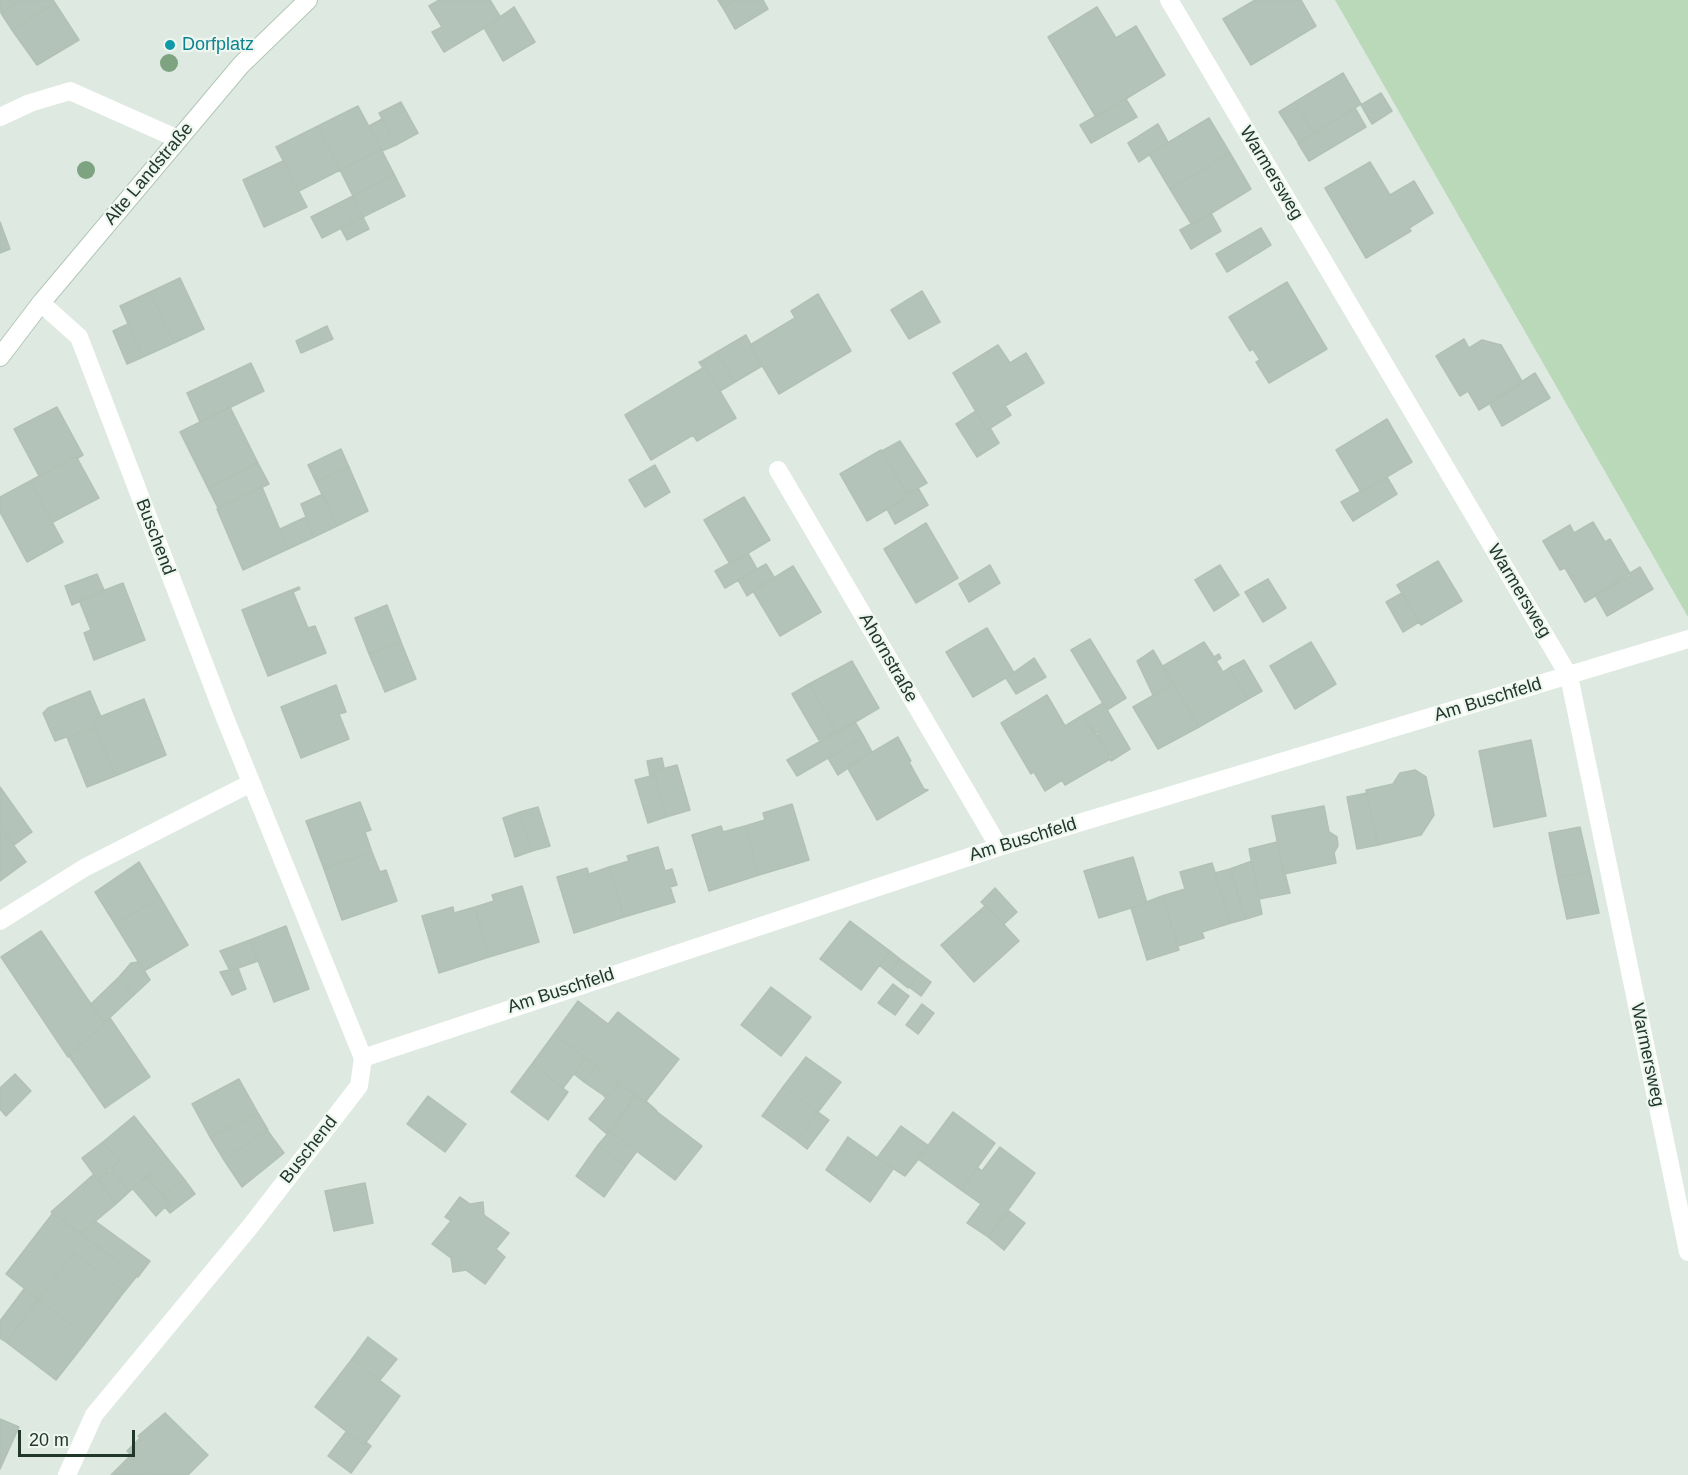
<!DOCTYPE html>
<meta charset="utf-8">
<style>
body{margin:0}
#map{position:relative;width:1688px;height:1475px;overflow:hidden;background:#dee9e1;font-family:Arial,sans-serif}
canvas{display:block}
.scale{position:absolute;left:18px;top:1430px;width:117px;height:27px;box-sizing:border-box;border:3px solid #21372a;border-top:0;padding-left:8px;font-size:18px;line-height:21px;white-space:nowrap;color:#21372a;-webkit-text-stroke:4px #eef6f0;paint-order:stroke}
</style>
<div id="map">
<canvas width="1688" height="1475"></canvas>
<div class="scale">20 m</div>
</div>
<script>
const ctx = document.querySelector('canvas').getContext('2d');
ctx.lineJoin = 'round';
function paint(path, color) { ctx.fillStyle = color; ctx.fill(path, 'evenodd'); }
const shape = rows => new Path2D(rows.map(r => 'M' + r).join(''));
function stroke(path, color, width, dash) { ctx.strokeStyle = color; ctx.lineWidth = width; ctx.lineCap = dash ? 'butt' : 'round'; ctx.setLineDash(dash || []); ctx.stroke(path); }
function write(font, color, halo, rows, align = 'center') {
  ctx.font = font + ' Arial,sans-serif'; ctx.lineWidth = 4.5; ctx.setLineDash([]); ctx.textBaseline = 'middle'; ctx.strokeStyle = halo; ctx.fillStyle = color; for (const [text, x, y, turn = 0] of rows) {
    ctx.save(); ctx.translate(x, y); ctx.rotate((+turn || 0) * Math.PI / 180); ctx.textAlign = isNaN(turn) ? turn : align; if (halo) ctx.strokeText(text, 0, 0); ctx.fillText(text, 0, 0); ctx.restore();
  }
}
const green = shape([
 [1335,0,1688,0,1688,617,1547,370]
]);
const building = shape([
 [0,0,22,0,1,13,0,0],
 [22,0,53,0,55,3,12,30,1,13,22,0],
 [439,0,490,0,501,18,444,52,432,32,442,27,429,6,439,0],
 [718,0,735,0,723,8,718,0],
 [735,0,763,0,768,9,735,29,723,8,735,0],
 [1255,0,1301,0,1316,26,1251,65,1223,19,1255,0],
 [55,3,79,40,37,65,12,30,55,3],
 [514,7,535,42,503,61,484,28,514,7],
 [1097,7,1116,38,1136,26,1165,75,1096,117,1048,37,1097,7],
 [1343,73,1361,104,1314,133,1295,102,1343,73],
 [1381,93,1392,111,1372,124,1361,105,1381,93],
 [1126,99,1137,117,1091,143,1080,125,1126,99],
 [401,102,418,133,396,145,379,113,401,102],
 [1295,102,1314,133,1298,142,1279,112,1295,102],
 [358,106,381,149,340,170,318,126,358,106],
 [1355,108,1366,127,1309,161,1298,143,1355,108],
 [1209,118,1230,153,1170,189,1149,154,1209,118],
 [382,119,396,145,382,151,369,126,382,119],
 [1158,124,1168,142,1139,162,1128,143,1158,124],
 [318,126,340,170,299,191,276,147,318,126],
 [381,149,394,174,353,196,340,170,381,149],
 [1230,153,1251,189,1192,225,1170,189,1230,153],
 [283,161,307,207,264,227,243,180,283,161],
 [1370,162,1390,195,1414,181,1433,213,1409,228,1411,231,1366,258,1325,188,1370,162],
 [394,174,405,196,363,217,353,196,394,174],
 [353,196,363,217,322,238,311,217,353,196],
 [1211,213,1221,231,1191,249,1180,230,1211,213],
 [363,217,369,229,347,240,341,229,363,217],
 [0,222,10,249,0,253,0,222],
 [1261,228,1271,245,1227,272,1216,254,1261,228],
 [180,278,204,329,174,343,150,292,180,278],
 [1287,282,1327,349,1269,383,1256,362,1260,360,1253,349,1250,351,1229,317,1287,282],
 [922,291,940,322,909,339,891,310,922,291],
 [150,292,174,343,143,357,120,306,150,292],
 [818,294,851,351,779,394,750,345,795,318,791,311,818,294],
 [128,324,143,357,127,364,113,331,128,324],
 [327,326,333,339,301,353,296,341,327,326],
 [746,335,762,366,735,382,717,352,746,335],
 [1464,339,1469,348,1482,340,1501,345,1523,383,1479,410,1468,391,1460,396,1436,356,1464,339],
 [998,345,1010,363,1026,353,1044,383,1005,406,1011,415,987,430,953,373,998,345],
 [717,352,735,382,720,391,702,361,717,352],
 [702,361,736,418,697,441,693,435,651,460,625,415,703,368,699,362,702,361],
 [251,363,264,391,200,422,187,393,251,363],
 [1535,373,1550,398,1502,426,1489,403,1535,373],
 [57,407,83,455,78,458,76,456,39,476,14,429,57,407],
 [230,407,258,463,208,488,180,432,230,407],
 [976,411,987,430,990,428,999,443,977,457,956,424,976,411],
 [1387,419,1412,462,1361,492,1336,450,1387,419],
 [900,441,927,483,907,494,882,451,900,441],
 [341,449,349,467,316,482,308,465,341,449],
 [881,450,908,497,867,521,840,474,881,450],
 [76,456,99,498,53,522,30,481,76,456],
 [258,463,269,484,218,508,208,488,258,463],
 [655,465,670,492,645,507,629,480,655,465],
 [349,467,368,511,337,526,316,482,349,467],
 [1387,477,1397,494,1353,521,1341,502,1387,477],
 [30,481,63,542,27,562,0,512,0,497,30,481],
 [262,487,288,549,243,570,217,509,262,487],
 [918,488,928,505,895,524,887,509,918,488],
 [323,494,337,526,314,537,301,504,323,494],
 [744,497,770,540,730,564,704,520,744,497],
 [306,517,314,537,288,549,280,529,306,517],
 [1593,522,1605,542,1610,539,1631,575,1585,602,1565,568,1560,570,1543,541,1570,525,1574,533,1593,522],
 [926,523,958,578,916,603,884,549,926,523],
 [748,553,757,569,725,588,715,571,748,553],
 [1438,561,1462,601,1421,625,1397,585,1438,561],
 [766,564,774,577,747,596,738,580,766,564],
 [990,565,1000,583,969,602,959,584,990,565],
 [1220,565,1239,595,1214,611,1195,580,1220,565],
 [793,566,821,612,780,636,753,591,793,566],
 [1640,567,1653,589,1607,616,1595,595,1640,567],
 [97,574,104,590,72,605,65,586,97,574],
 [1268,579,1286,608,1263,622,1245,592,1268,579],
 [123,583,145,640,94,660,84,633,91,630,79,600,123,583],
 [299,587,300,589,293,592,308,628,315,626,326,653,268,676,242,610,299,587],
 [1402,593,1419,622,1403,632,1386,602,1402,593],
 [387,605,401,642,369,654,355,618,387,605],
 [987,628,1014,673,973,697,946,652,987,628],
 [1090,639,1126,698,1107,710,1071,650,1090,639],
 [401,642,416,679,385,692,369,654,401,642],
 [1204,642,1214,657,1219,654,1221,658,1216,661,1223,672,1229,668,1248,699,1199,727,1163,666,1204,642],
 [1311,642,1336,684,1295,709,1270,666,1311,642],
 [1153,650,1173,684,1153,695,1137,661,1153,650],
 [1034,658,1046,677,1016,694,1006,678,1034,658],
 [1244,660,1262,691,1248,699,1229,668,1244,660],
 [852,661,879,708,837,733,809,684,852,661],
 [809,684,836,731,819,740,792,694,809,684],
 [1173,684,1199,727,1158,749,1133,707,1173,684],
 [336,685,346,712,339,714,349,739,301,758,281,707,336,685],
 [90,691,101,717,92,720,95,727,55,741,43,713,48,708,90,691],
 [1047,695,1065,726,1083,715,1112,758,1065,785,1062,780,1045,791,1034,772,1031,774,1001,723,1047,695],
 [144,699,166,755,115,776,92,720,144,699],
 [1103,703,1130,749,1111,761,1097,732,1094,734,1083,715,1103,703],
 [855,722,864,737,797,776,787,760,855,722],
 [95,727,115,776,87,787,67,737,95,727],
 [864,737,872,752,838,775,828,758,864,737],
 [898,737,911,761,909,762,924,789,928,790,877,820,847,767,898,737],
 [1531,740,1546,816,1494,827,1479,751,1531,740],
 [662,758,664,768,654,771,655,775,650,776,647,761,662,758],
 [677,765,690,810,666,817,654,771,677,765],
 [1415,770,1426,777,1434,815,1421,835,1378,845,1366,790,1393,784,1400,773,1415,770],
 [655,775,666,817,648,823,635,780,655,775],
 [0,787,32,832,14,845,0,827,0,787],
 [1367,793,1378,845,1357,849,1347,797,1367,793],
 [360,802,371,830,365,832,372,852,324,869,306,821,360,802],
 [792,804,809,860,759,875,745,826,765,820,763,813,792,804],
 [1324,806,1329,832,1337,837,1338,846,1334,853,1336,863,1284,874,1272,816,1324,806],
 [538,807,550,846,532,851,520,812,538,807],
 [520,812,532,851,515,857,503,818,520,812],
 [721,826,723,832,745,826,759,875,709,891,692,835,721,826],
 [0,827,26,862,0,881,0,827],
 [1580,827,1590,871,1558,878,1549,833,1580,827],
 [1277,842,1290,893,1259,899,1249,849,1277,842],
 [658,847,665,871,672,869,677,885,670,887,675,902,624,917,609,867,629,861,627,856,658,847],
 [372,852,380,872,386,870,397,901,342,920,324,869,372,852],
 [1133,857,1147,903,1099,918,1084,871,1133,857],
 [1252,861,1262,914,1246,919,1230,869,1252,861],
 [139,862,160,897,115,924,95,892,139,862],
 [1212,863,1231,923,1202,932,1204,938,1178,946,1162,896,1185,889,1180,872,1212,863],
 [609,867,624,917,574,933,557,877,587,868,589,874,609,867],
 [1230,869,1246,919,1231,923,1215,873,1230,869],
 [1590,871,1599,913,1567,919,1558,878,1590,871],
 [522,886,539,942,489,957,475,907,494,901,492,895,522,886],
 [995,888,1017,912,1004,924,981,902,995,888],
 [1162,896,1179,950,1147,960,1131,908,1162,896],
 [160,897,188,945,144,971,115,924,160,897],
 [986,905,1019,941,974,982,941,945,986,905],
 [453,907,454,913,475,907,489,957,439,973,422,916,453,907],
 [850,921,890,951,861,990,820,959,850,921],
 [286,926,309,989,274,1002,250,940,286,926],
 [41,931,104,1023,68,1057,1,957,41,931],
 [250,940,258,961,230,971,220,951,250,940],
 [890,951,900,959,889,973,879,965,890,951],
 [900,959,919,973,908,988,889,973,900,959],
 [139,962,150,980,135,994,119,977,131,963,139,962],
 [238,968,246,989,232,995,220,972,238,968],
 [919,973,931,982,921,996,909,987,919,973],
 [119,977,135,994,104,1023,91,1004,119,977],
 [893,984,909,996,895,1015,878,1003,893,984],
 [771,987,811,1017,781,1056,741,1025,771,987],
 [578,1001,608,1024,618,1012,679,1059,646,1101,657,1111,554,1034,578,1001],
 [922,1004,934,1013,918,1034,906,1025,922,1004],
 [110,1018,150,1077,105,1108,69,1056,110,1018],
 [554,1034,586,1058,563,1088,532,1064,554,1034],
 [806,1057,841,1082,818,1112,783,1087,806,1057],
 [586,1058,596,1065,584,1082,574,1074,586,1058],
 [532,1064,568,1092,548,1120,511,1092,532,1064],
 [596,1065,619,1083,609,1095,603,1095,584,1082,596,1065],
 [15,1074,31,1091,6,1116,0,1109,0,1088,15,1074],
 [239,1079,258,1113,210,1137,192,1104,239,1079],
 [619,1083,636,1096,607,1134,589,1119,606,1098,603,1095,609,1095,619,1083],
 [783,1087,818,1112,797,1141,762,1116,783,1087],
 [428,1096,466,1124,445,1152,407,1124,428,1096],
 [636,1096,702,1146,675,1180,610,1131,636,1096],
 [818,1112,829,1120,807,1149,797,1141,818,1112],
 [953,1112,995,1143,961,1190,918,1159,953,1112],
 [258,1113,268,1130,224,1160,210,1137,258,1113],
 [134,1116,168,1159,129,1192,110,1168,119,1161,103,1142,134,1116],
 [901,1126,929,1146,905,1176,877,1158,901,1126],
 [267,1130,284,1153,242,1187,224,1160,267,1130],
 [610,1131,637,1151,626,1166,598,1145,610,1131],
 [848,1137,893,1169,870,1202,826,1170,848,1137],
 [103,1142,119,1161,98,1180,82,1158,103,1142],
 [598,1145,626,1166,604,1197,576,1176,598,1145],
 [1000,1147,1035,1173,988,1237,967,1223,981,1204,961,1190,977,1167,982,1171,1000,1147],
 [168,1159,184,1179,163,1195,147,1177,168,1159],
 [112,1170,129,1192,116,1204,98,1180,112,1170],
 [94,1174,116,1204,80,1234,51,1212,94,1174],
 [146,1176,169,1203,156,1216,133,1189,146,1176],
 [184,1179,195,1194,170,1213,165,1207,169,1203,163,1195,184,1179],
 [365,1183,373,1223,334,1231,325,1191,365,1183],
 [460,1197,470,1204,483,1202,484,1215,509,1233,496,1249,505,1257,485,1284,466,1270,453,1272,451,1258,432,1244,451,1221,445,1217,460,1197],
 [1009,1211,1025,1223,1004,1250,988,1237,1009,1211],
 [53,1213,137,1276,124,1292,74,1253,38,1299,6,1274,53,1213],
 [95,1221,150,1261,138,1277,80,1234,95,1221],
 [74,1253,124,1292,89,1338,38,1299,74,1253],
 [24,1289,38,1299,6,1342,0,1338,0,1321,24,1289],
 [38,1299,89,1338,56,1380,6,1342,38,1299],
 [368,1337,397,1359,380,1380,352,1359,368,1337],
 [352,1359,400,1396,364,1445,315,1407,352,1359],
 [165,1413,208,1455,188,1475,151,1475,127,1451,140,1438,138,1436,165,1413],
 [0,1419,19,1427,0,1469,0,1419],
 [346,1432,364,1445,366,1442,371,1446,351,1473,328,1456,346,1432],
 [131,1455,151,1475,111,1475,131,1455]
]);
const service = shape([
 [1569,676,1688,1252]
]);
const minor = shape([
 [1169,0,1569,676],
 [0,117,30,103,70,91,178,139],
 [41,303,79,337,225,718,363,1058,359,1086,249,1228,94,1415,67,1475],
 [778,470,999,847],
 [0,921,84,868,251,783],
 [363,1058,999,847,1688,639]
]);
const secondary = shape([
 [0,357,41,303,241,65,308,0]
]);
const trees = [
 [169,63],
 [86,170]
];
const markers = [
 [170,45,6,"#0f9aa8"]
];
const cultureNames = [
 ["Dorfplatz",182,45]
];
const streetNames = [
 ["Warmersweg",1271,173,59],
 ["Alte Landstraße",149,174,-50],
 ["Buschend",155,537,69],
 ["Warmersweg",1519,591,59],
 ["Ahornstraße",888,658,60],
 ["Am Buschfeld",1488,700,-17],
 ["Am Buschfeld",1023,840,-17],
 ["Am Buschfeld",561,991,-18],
 ["Warmersweg",1647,1055,78],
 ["Buschend",309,1150,-52]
];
paint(green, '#b9d9b8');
paint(building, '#b4c3b9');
stroke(building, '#b1c1b6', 1.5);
stroke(secondary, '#b2c7b9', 20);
stroke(service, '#fff', 18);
stroke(minor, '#fff', 18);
stroke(secondary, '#fff', 18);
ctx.fillStyle = '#7da381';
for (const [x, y] of trees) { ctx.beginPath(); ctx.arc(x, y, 9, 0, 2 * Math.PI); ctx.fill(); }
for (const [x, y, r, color] of markers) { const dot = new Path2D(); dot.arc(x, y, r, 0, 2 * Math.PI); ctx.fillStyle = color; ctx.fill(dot); stroke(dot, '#eef6f0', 2); }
write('18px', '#0d838f', '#eef6f0', cultureNames, 'left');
write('18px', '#21372a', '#eef6f0', streetNames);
</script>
